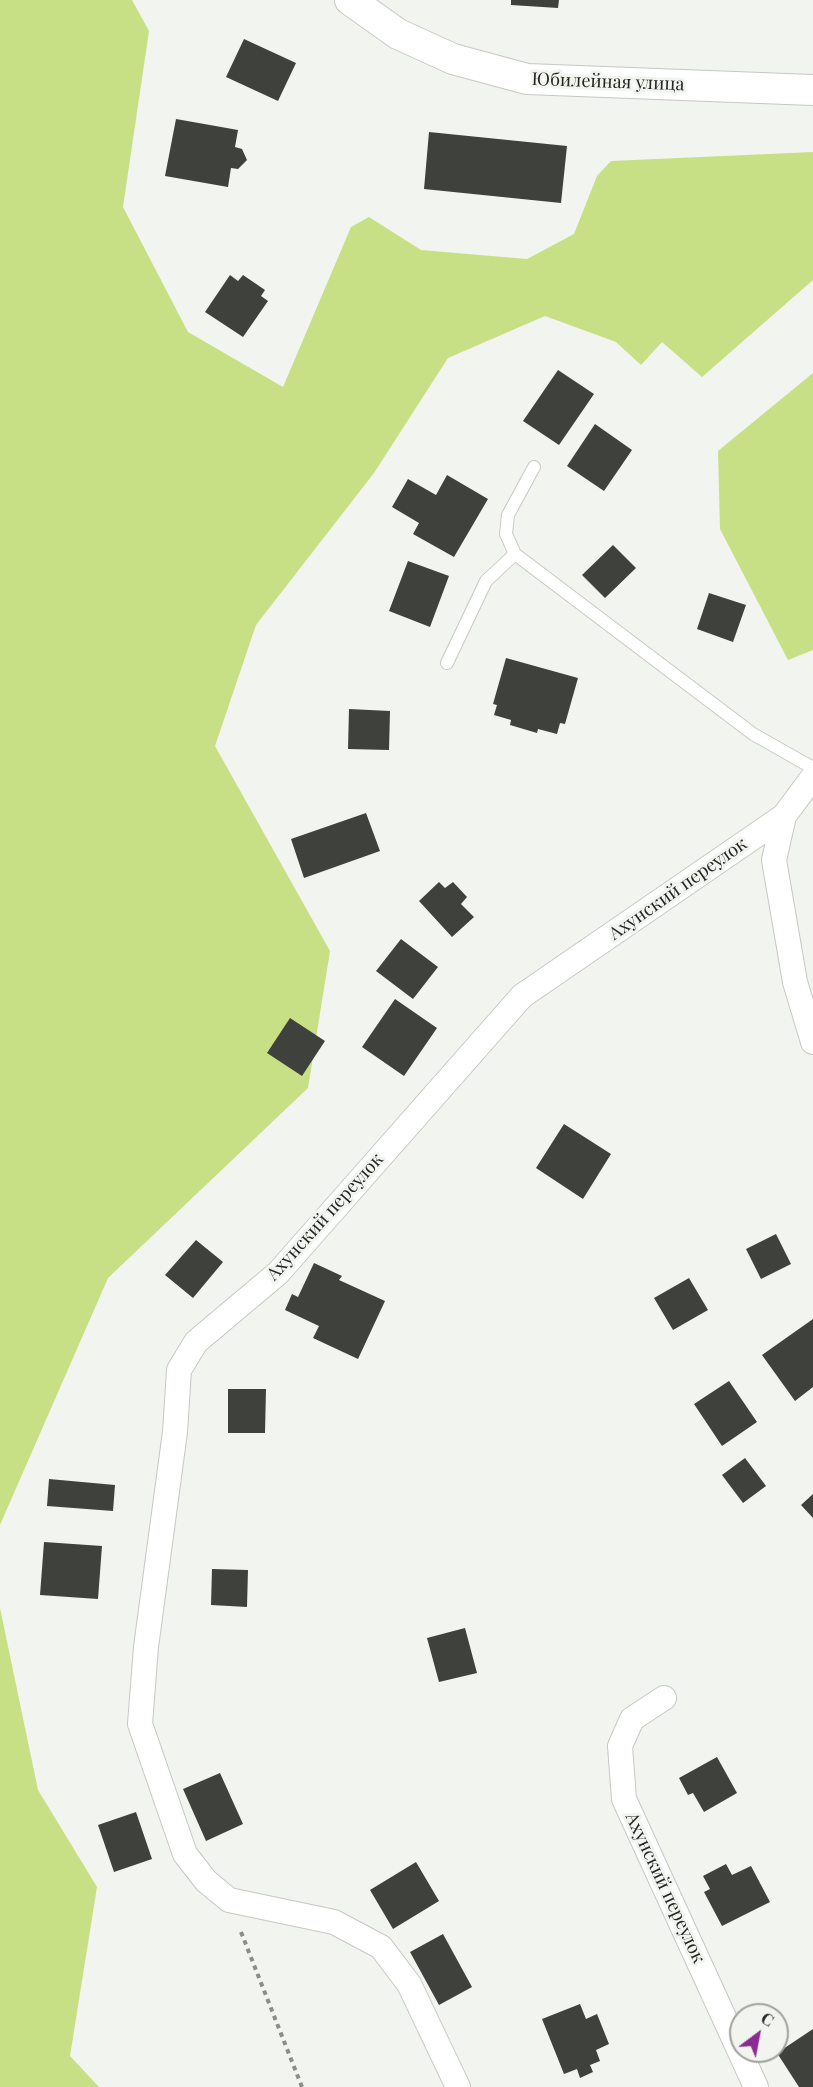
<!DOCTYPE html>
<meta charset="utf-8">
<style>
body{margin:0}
#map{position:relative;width:813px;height:2087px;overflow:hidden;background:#f2f4ef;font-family:"Playfair Display",serif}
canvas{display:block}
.north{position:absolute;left:729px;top:2003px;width:60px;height:60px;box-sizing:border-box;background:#f2f4ef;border:2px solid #a0a19d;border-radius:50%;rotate:32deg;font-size:16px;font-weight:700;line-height:24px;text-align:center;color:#242523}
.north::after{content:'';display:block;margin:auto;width:21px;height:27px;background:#8b2b94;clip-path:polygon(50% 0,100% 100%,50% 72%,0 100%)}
</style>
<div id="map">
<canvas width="813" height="2087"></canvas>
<div class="north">С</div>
</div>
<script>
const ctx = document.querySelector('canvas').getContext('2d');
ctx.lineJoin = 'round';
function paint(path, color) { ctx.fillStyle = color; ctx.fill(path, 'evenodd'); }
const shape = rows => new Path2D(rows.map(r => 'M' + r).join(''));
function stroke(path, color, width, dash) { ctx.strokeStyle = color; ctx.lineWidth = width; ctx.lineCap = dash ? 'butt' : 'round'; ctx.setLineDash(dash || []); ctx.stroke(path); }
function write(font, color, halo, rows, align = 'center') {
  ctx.font = font + ' "Playfair Display",serif'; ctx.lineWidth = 6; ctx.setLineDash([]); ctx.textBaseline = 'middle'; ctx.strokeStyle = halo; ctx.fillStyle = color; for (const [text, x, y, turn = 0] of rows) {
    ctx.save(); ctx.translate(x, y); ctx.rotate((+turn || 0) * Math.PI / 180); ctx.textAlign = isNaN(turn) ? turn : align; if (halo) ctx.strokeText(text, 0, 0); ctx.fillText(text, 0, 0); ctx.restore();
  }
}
const green = shape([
 [0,0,132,0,149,31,123,207,188,332,283,387,351,227,369,217,421,250,527,259,574,234,597,176,611,161,813,152,813,280,702,377,662,342,641,365,616,342,545,316,448,358,374,473,256,625,215,746,330,951,308,1088,108,1278,0,1525],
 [813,373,813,650,788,660,720,529,718,451],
 [0,1608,38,1790,97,1887,70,2056,99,2087,0,2087]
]);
const building = shape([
 [511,0,559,0,558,8,511,5],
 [244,39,296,63,278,101,226,77],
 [176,119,238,130,235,147,242,149,247,160,238,169,231,168,228,187,165,176],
 [429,132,567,146,561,203,424,189],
 [230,275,238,281,243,275,265,290,261,296,268,301,243,337,205,312],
 [558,370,594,394,559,445,523,421],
 [595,424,632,450,604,491,567,466],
 [447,475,488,499,454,557,413,534,419,523,392,507,408,479,436,495],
 [613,545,636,568,605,598,582,575],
 [408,561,449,576,430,627,389,611],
 [709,593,746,605,733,642,697,629],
 [506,658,578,678,565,724,560,723,557,734,538,729,537,733,510,725,511,720,494,715,497,705,493,704],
 [349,709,390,711,389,750,348,749],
 [366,813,380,851,304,878,291,839],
 [439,882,445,888,453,882,467,897,461,904,474,917,452,937,419,901],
 [401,939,438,967,413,999,376,971],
 [395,999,437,1028,404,1076,362,1047],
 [290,1018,325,1041,302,1076,267,1053],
 [564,1124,611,1154,583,1199,536,1168],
 [776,1234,791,1264,761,1279,746,1249],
 [196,1240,223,1262,193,1298,165,1275],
 [314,1263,342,1276,339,1280,385,1301,358,1359,313,1338,319,1326,285,1310,292,1294,298,1297],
 [689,1278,708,1310,673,1330,654,1298],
 [813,1319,813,1387,795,1401,762,1355],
 [729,1381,757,1422,722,1446,694,1404],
 [228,1389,266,1389,265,1433,228,1433],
 [745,1458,766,1486,743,1503,722,1475],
 [49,1479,115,1485,113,1511,47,1506],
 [813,1494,813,1518,801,1505],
 [44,1542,102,1546,98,1599,40,1595],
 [212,1569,248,1570,247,1607,211,1605],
 [465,1628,477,1673,439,1682,427,1638],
 [717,1757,737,1793,704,1812,693,1793,688,1795,679,1778],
 [220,1773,243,1824,206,1841,183,1789],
 [136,1812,152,1859,114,1872,98,1825],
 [416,1862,439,1901,393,1929,370,1890],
 [726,1864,732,1875,751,1866,770,1902,722,1926,704,1892,710,1889,703,1876],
 [443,1934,472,1987,439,2005,410,1952],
 [580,2004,586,2019,597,2014,609,2044,596,2050,600,2061,590,2065,593,2072,580,2078,577,2069,564,2074,542,2019],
 [813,2029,813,2087,799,2087,777,2053]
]);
const path = shape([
 [241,1932,302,2087]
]);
const service = shape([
 [534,467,508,515,506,534,515,554,753,734,813,768],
 [447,663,486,581,515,554]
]);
const minor = shape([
 [784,816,774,860,795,982,813,1042],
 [664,1698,632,1719,620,1746,624,1799,756,2087],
 [458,2087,409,1984,381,1947,334,1922,229,1900,206,1881,185,1854,140,1724,146,1647,175,1432,179,1370,196,1342,278,1273,522,996,784,816,813,777]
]);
const tertiary = shape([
 [350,0,398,34,453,59,527,79,813,90]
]);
const streetNames = [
 ["Юбилейная улица",608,82,2],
 ["Ахунский переулок",678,889,-35],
 ["Ахунский переулок",325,1217,-48],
 ["Ахунский переулок",665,1888,65]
];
paint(green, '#c7e086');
paint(building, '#3f413d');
stroke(service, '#c7c8c3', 14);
stroke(minor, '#c7c8c3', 26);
stroke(tertiary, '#c7c8c3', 32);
stroke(path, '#8b8d89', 4, [4.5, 4.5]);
stroke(service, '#fff', 12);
stroke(minor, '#fff', 24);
stroke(tertiary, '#fff', 30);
write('18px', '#242523', '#f2f4ef', streetNames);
</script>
